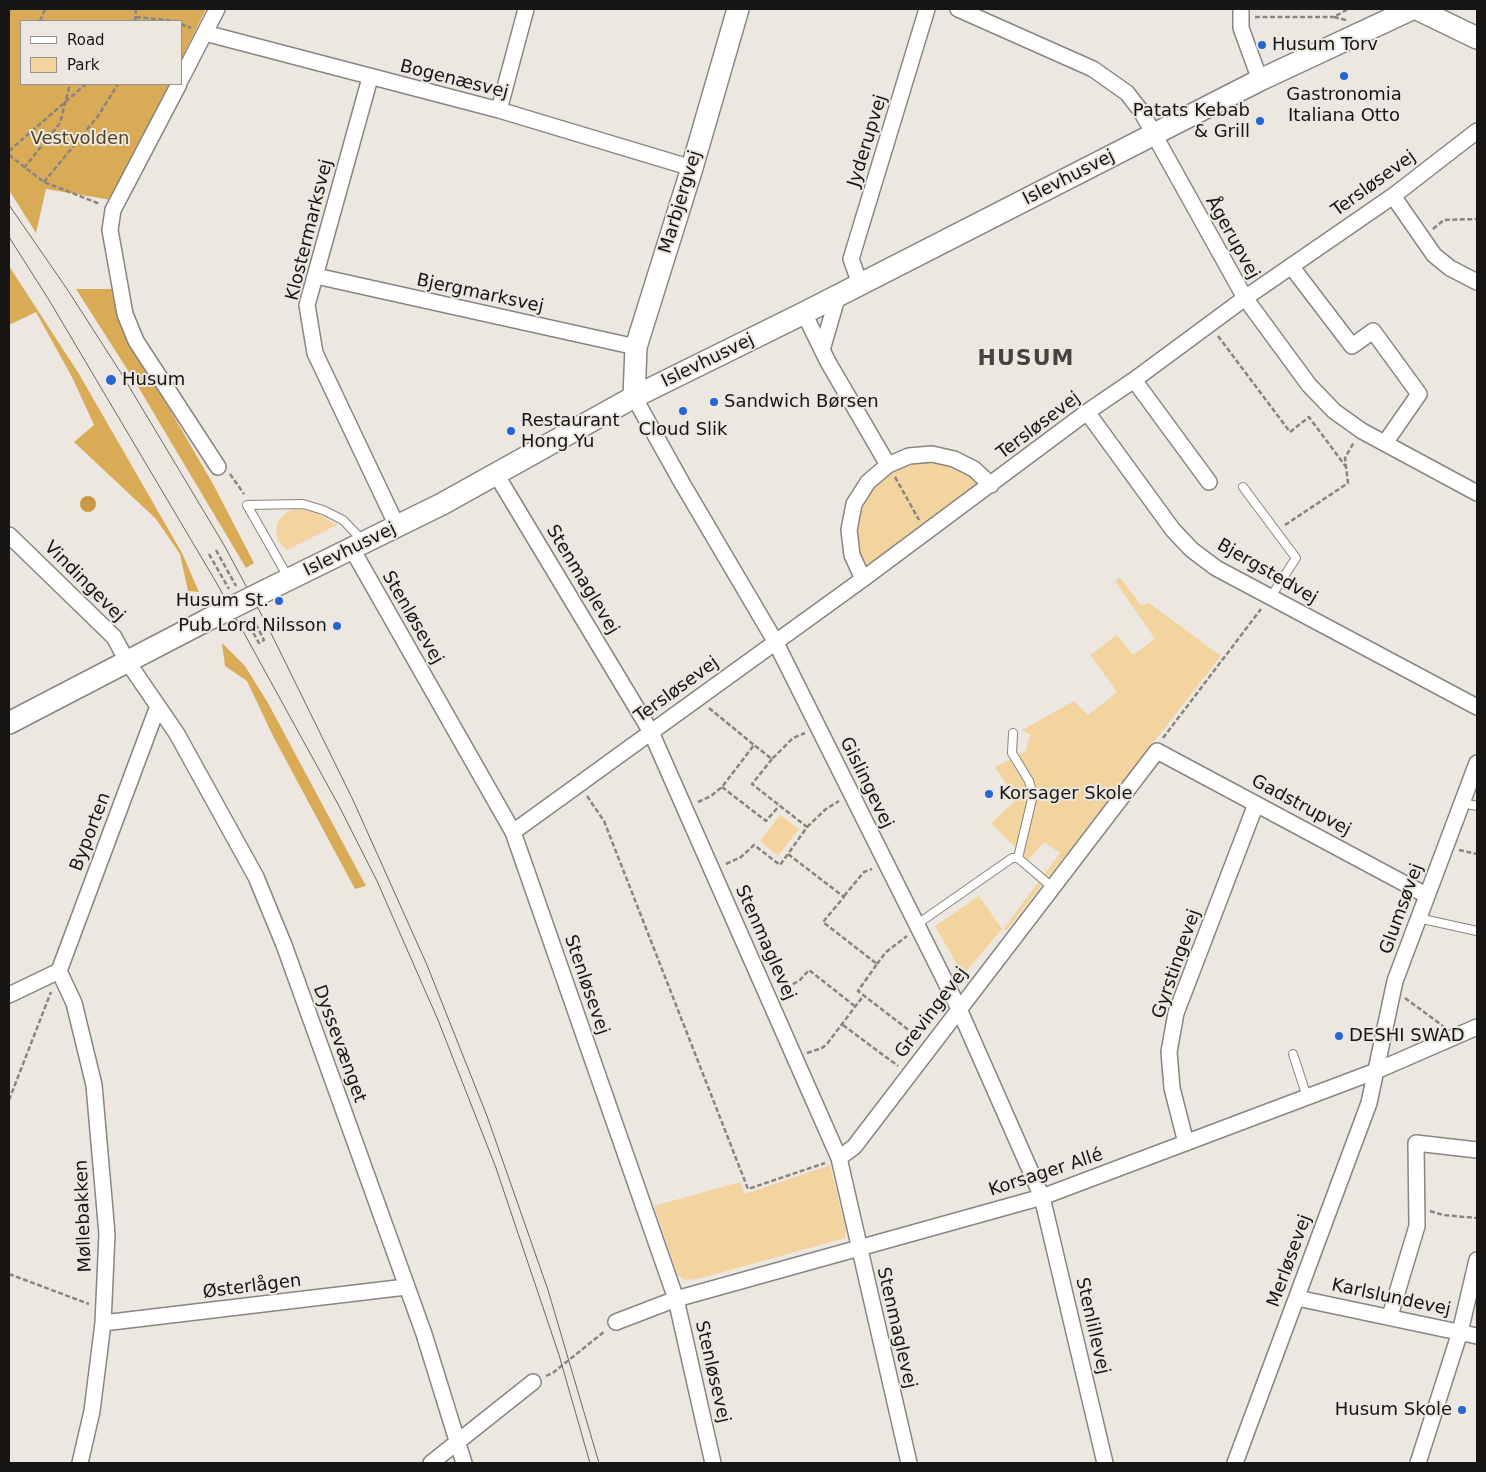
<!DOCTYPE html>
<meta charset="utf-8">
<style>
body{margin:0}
#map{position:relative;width:1486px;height:1472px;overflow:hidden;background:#ece8e1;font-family:"DejaVu Sans",sans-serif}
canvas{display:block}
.frame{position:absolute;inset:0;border:10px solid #161513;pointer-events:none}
.legend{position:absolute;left:20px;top:20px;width:162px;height:65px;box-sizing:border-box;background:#ece8e1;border:1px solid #96948f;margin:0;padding:6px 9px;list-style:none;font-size:15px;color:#161513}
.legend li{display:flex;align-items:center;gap:10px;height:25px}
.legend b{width:25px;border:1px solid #96948f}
</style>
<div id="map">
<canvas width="1486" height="1472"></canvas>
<div class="frame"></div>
<ul class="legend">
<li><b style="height:6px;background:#fff"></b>Road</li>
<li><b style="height:14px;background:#f3d49f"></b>Park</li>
</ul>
</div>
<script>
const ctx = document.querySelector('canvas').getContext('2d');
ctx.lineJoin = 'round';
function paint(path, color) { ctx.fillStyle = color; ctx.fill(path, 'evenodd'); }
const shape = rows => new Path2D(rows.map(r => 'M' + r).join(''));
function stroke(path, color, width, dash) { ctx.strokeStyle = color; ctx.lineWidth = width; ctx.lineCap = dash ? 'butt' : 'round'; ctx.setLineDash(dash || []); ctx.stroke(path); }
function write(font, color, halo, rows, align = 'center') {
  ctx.font = font + ' "DejaVu Sans",sans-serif'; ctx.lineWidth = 4; ctx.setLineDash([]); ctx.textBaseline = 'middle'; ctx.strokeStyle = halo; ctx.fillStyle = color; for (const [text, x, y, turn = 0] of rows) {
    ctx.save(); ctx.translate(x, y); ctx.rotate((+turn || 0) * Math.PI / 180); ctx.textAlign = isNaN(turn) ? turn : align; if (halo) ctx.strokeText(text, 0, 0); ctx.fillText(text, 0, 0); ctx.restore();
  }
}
const green = shape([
 [911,462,929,462,954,467,969,475,977,484,865,567,859,557,857,530,861,505,873,485,891,471],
 [294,509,311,510,337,525,287,550,278,540,276,529,279,519,287,512],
 [1120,577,1141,605,1149,603,1221,656,1006,931,1004,928,1060,853,1044,842,1028,860,991,823,1016,800,995,767,1026,751,1030,735,1022,730,1074,701,1088,715,1117,692,1090,655,1117,635,1133,655,1155,639,1115,581],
 [780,815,799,829,778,856,760,841],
 [979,896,1002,929,963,975,935,926],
 [830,1165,846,1229,845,1238,698,1279,685,1280,677,1274,654,1206,740,1182,745,1194]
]);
const forest = shape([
 [9,9,206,9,181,60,181,21,21,21,21,84,169,84,111,200,46,189,36,233,9,190],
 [9,266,79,374,182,553,199,592,188,591,180,554,156,519,74,442,94,425,73,379,36,312,9,325],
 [76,289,113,289,116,312,130,341,213,484,254,563,246,568,134,380],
 [222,643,245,666,268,703,366,886,355,889,273,736,247,681,225,666]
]);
const water = shape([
 '80 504a8 8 0 1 1 16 0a8 8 0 1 1-16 0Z'
]);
const path = shape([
 [136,17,175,21],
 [1255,17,1334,17],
 [1346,20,1334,17,1348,9],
 [40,21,45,9],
 [135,21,136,9],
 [181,24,191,28],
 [9,151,86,84],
 [9,155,44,182,100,204],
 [24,168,60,123,70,84],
 [44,182,98,116,118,84],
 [1433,229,1444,220,1477,219],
 [1218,336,1290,432,1309,417,1346,467],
 [230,474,244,494],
 [895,477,919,520],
 [1285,525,1348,483,1345,458,1354,442],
 [216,550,236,586],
 [209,554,229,589],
 [246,620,259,643,264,640,252,617],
 [709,708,754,745],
 [1163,738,1261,609],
 [772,759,752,784,807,827,788,854,844,897,823,922,877,964,858,991,919,1038],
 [722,787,766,821,779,806],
 [587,796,604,821,748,1189,825,1163],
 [698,802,711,796,722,787,754,745,772,759,793,738,805,733],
 [807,827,826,809,839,801],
 [1459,850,1477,854],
 [726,864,741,857,754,845,780,865,788,854],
 [844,896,864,872,872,869],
 [877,964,886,952,907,936],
 [780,992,800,980,809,970,856,1007],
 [1405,998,1443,1026],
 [843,1025,898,1066],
 [807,1053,822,1048,827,1044,864,995],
 [9,1100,51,992],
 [1430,1211,1443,1215,1477,1218],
 [9,1274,89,1304],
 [546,1376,554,1372,605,1331]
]);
const lane = shape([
 [1243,487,1296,558,1270,598],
 [288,577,247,505,303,504,323,510,343,520,363,541],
 [1013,733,1012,753,1029,781,1033,795,1018,858,1052,887],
 [1462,803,1477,806],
 [1418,918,1477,931],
 [916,925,1012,858,1018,858],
 [1293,1054,1307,1097]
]);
const street = shape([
 [958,9,1093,69,1127,93,1141,111,1245,298,1309,385,1334,411,1362,431,1477,493],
 [1241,9,1241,28,1260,80],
 [205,33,499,110,692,168],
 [370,78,307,305,315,353,397,526],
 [181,79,217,9],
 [179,84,113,210,110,230,125,314,136,341,218,467],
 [499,110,526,9],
 [1393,196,1434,255,1450,268,1477,282],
 [1291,266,1352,346,1373,331,1419,394,1385,443],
 [316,276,636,347],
 [860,284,851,259,927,9],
 [804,313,828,362,888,465],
 [822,350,838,295],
 [1134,380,1209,482],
 [634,397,682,483,775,641,959,1009,1042,1197,1105,1463],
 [1087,412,1173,530,1192,550,1216,568,1477,707],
 [496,474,651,732,839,1158,909,1463],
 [9,535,114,637,127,661,177,734,256,877,284,945,424,1334,464,1463],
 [352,549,513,832,676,1299,713,1463],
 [863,579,852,555,849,530,854,504,868,482,888,465,909,456,932,454,954,459,974,469,991,485],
 [513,832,863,579,1087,412,1134,380,1245,298,1393,196,1477,131],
 [59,971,74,1003,94,1085,107,1234,103,1323,92,1411,80,1463],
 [59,971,158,706],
 [9,995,59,971],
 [1186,1143,1172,1088,1169,1052,1176,1013,1256,804],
 [839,1158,854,1147,1157,751,1426,895],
 [1297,1298,1477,1336],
 [1390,1316,1417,1226,1416,1143,1477,1150],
 [616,1322,676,1299,1042,1197,1376,1071,1477,1027],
 [103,1323,406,1287],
 [431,1463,533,1382],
 [1235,1463,1369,1103,1395,981,1477,763],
 [1418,1463,1460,1332,1477,1260]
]);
const secondary = shape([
 [1417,9,1477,38],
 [634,397,636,347,692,168,738,9],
 [269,589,442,504,634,397,804,313,1260,80,1412,9],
 [9,723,209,619]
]);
const tram = shape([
 [9,205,67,289,121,373,224,545,266,623,353,800,427,965,487,1116,548,1290,599,1463],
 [9,237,49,300,216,582,339,806,377,881,438,1020,496,1168,559,1355,590,1463]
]);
const secondaryBridge = shape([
 [209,619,269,589]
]);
const markers = [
 [1262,45,5,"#2666d3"],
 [1344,76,5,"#2666d3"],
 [1260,121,5,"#2666d3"],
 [111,380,6,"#2666d3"],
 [714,402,5,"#2666d3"],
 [683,411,5,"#2666d3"],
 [511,431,5,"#2666d3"],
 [279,601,5,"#2666d3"],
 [337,626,5,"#2666d3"],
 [989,794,5,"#2666d3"],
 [1339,1036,5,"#2666d3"],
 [1462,1410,5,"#2666d3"]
];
const poiNames = [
 ["Husum Torv",1272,45],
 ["Gastronomia",1344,95,"center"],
 ["Italiana Otto",1344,116,"center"],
 ["Patats Kebab",1250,111,"right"],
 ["& Grill",1250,132,"right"],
 ["Husum",122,380],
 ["Sandwich Børsen",724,402],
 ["Restaurant",521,421],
 ["Hong Yu",521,442],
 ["Cloud Slik",683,430,"center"],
 ["Husum St.",269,601,"right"],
 ["Pub Lord Nilsson",327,626,"right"],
 ["Korsager Skole",999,794],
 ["DESHI SWAD",1349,1036],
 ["Husum Skole",1452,1410,"right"]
];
const streetNames = [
 ["Bogenæsvej",454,80,14],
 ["Jyderupvej",868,141,-73],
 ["Islevhusvej",1069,178,-27],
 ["Tersløsevej",1374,184,-36],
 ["Marbjergvej",681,202,-73],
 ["Klostermarksvej",310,230,-76],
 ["Ågerupvej",1232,238,61],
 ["Bjergmarksvej",480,294,12],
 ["Islevhusvej",708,361,-26],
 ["Tersløsevej",1039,426,-37],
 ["Islevhusvej",350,550,-26],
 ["Bjergstedvej",1267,572,30],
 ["Stenmaglevej",582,580,59],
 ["Vindingevej",84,582,45],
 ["Stenløsevej",412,618,60],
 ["Tersløsevej",677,690,-36],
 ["Gislingevej",866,783,64],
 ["Gadstrupvej",1301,806,28],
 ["Byporten",91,832,-69],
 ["Glumsøvej",1402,909,-70],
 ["Stenmaglevej",765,943,66],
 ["Gyrstingevej",1177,964,-71],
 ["Stenløsevej",586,985,71],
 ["Grevingevej",932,1013,-53],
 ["Dyssevænget",339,1044,70],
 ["Korsager Allé",1046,1173,-18],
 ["Møllebakken",84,1216,-92],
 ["Merløsevej",1290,1261,-70],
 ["Østerlågen",252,1287,-7],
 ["Karlslundevej",1391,1298,12],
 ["Stenlillevej",1092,1326,77],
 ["Stenmaglevej",896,1328,77],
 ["Stenløsevej",712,1372,77]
];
const parkNames = [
 ["Vestvolden",80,139]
];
const districtNames = [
 ["HUSUM",1026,359]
];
paint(green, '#f3d49f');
paint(forest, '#daab57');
paint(water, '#c89a46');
stroke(lane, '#89857f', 10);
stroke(street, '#89857f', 18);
stroke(secondary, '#89857f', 24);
stroke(path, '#888581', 2.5, [5, 2.5]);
stroke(lane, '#fff', 8);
stroke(street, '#fff', 15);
stroke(secondary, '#fff', 21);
stroke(tram, '#696763', 1);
stroke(secondaryBridge, '#89857f', 24, []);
stroke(secondaryBridge, '#fff', 21);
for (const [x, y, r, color] of markers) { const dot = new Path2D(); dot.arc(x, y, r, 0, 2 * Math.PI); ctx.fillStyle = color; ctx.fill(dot); stroke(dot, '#ece8e1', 2); }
write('18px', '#161513', '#ece8e1', poiNames, 'left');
write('18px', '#161513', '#ece8e1', streetNames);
write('18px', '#54401c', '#ece8e1', parkNames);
ctx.letterSpacing = '1px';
write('bold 22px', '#47433e', '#ece8e1', districtNames);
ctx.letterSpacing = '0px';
</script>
